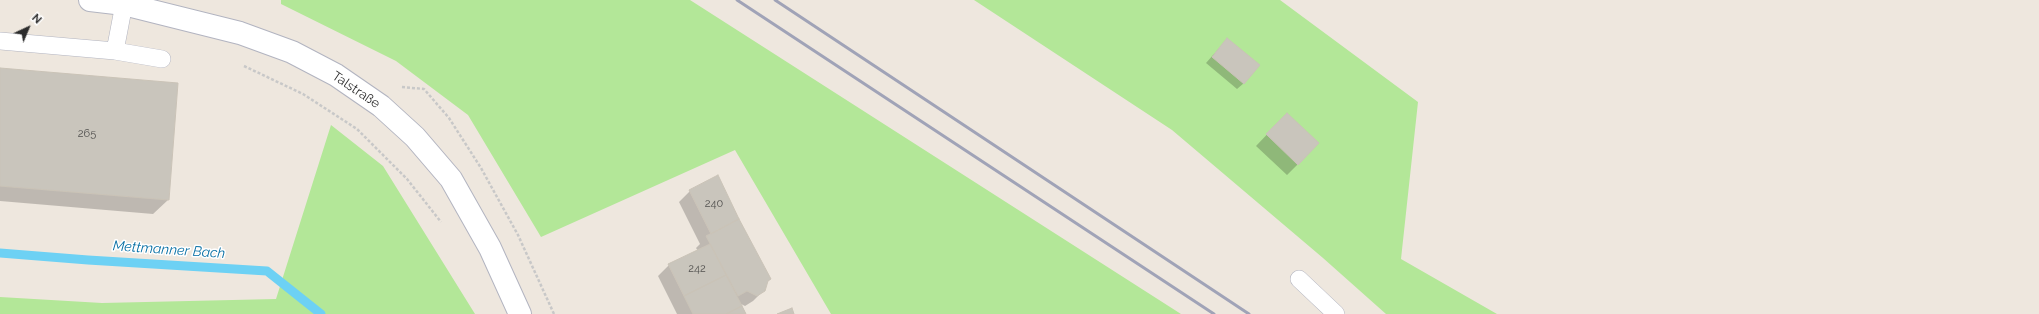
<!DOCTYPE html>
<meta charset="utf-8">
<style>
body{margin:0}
#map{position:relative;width:2039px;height:314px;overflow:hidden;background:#eee7de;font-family:Raleway,sans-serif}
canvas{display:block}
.north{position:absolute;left:8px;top:8px;width:40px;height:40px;-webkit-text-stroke:3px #fff;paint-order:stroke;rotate:44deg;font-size:11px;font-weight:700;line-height:16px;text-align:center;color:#2c2c2c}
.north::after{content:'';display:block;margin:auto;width:14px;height:18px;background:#2c2c2c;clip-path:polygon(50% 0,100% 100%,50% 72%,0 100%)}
</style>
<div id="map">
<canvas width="2039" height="314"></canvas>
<div class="north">N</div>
</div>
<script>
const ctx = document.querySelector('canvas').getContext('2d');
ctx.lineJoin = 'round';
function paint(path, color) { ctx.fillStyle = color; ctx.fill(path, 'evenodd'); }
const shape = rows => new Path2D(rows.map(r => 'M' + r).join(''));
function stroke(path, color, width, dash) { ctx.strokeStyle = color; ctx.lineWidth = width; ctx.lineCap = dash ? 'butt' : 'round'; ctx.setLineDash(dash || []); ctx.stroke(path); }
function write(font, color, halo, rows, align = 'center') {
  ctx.font = font + ' Raleway,sans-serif'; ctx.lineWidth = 3; ctx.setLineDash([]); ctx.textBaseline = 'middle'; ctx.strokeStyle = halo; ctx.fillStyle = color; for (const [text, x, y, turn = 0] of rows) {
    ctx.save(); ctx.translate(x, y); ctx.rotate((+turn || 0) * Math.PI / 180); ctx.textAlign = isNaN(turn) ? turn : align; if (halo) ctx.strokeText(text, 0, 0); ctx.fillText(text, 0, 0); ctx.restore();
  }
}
const green = shape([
 [281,0,690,0,1181,314,831,314,735,150,541,237,468,115,396,61,281,4],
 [974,0,1280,0,1418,102,1401,259,1497,314,1386,314,1323,258,1172,130],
 [331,125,383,166,475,314,0,314,0,297,102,303,276,299]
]);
const shadow = shape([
 [1221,46,1244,83,1237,89,1206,63],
 [0,69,168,200,153,214,0,201],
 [1276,125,1298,164,1287,175,1256,146],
 [717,177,770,279,766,283,764,290,753,301,745,306,741,304,746,314,677,314,658,276,669,265,698,251,696,248,700,244,679,202,690,191]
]);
const stream = shape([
 [0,253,88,260,267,271,321,314]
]);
const building = shape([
 [1227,38,1260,65,1244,84,1212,57,1227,38],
 [0,68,178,83,169,200,0,186,0,68],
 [1287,113,1319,143,1298,165,1266,134,1287,113],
 [718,175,739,219,711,234,689,190,718,175],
 [739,219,771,279,768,281,765,291,757,296,747,291,738,296,706,236,739,219],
 [710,244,726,275,684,296,668,264,710,244],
 [726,275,742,306,726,314,693,314,684,296,726,275],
 [742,306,746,314,726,314,742,306],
 [792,308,794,314,777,314,792,308]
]);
const path = shape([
 [244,66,303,94,357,129,407,179,441,222],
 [402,87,424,89,449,118,481,168,518,235,554,314]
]);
const service = shape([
 [0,41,115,51,124,4],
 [115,51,162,59],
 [1299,279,1336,314]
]);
const secondary = shape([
 [90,0,124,4,240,33,292,52,336,75,381,106,415,137,451,179,490,248,520,314]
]);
const rail = shape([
 [737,0,1214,314],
 [775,0,1249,314]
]);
const numberNames = [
 ["265",87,134],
 ["240",714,204],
 ["242",697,269]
];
const streetNames = [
 ["Talstraße",356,90,34]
];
const waterNames = [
 ["Mettmanner Bach",169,250,4]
];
paint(green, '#b3e798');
paint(shadow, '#0003');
stroke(stream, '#6dd1f4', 9);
paint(building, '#c9c5bc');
stroke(building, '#cac3b7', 1);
stroke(service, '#b2b4c0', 18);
stroke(secondary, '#b2b4c0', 24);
stroke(path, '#c8c8c8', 2.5, [3, 2]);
stroke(service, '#fff', 17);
stroke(secondary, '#fff', 22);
stroke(rail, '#a0a3b7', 3);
write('11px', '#535250', null, numberNames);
write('13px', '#2c2c2c', '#fff', streetNames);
write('italic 14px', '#076fa4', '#fff', waterNames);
</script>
